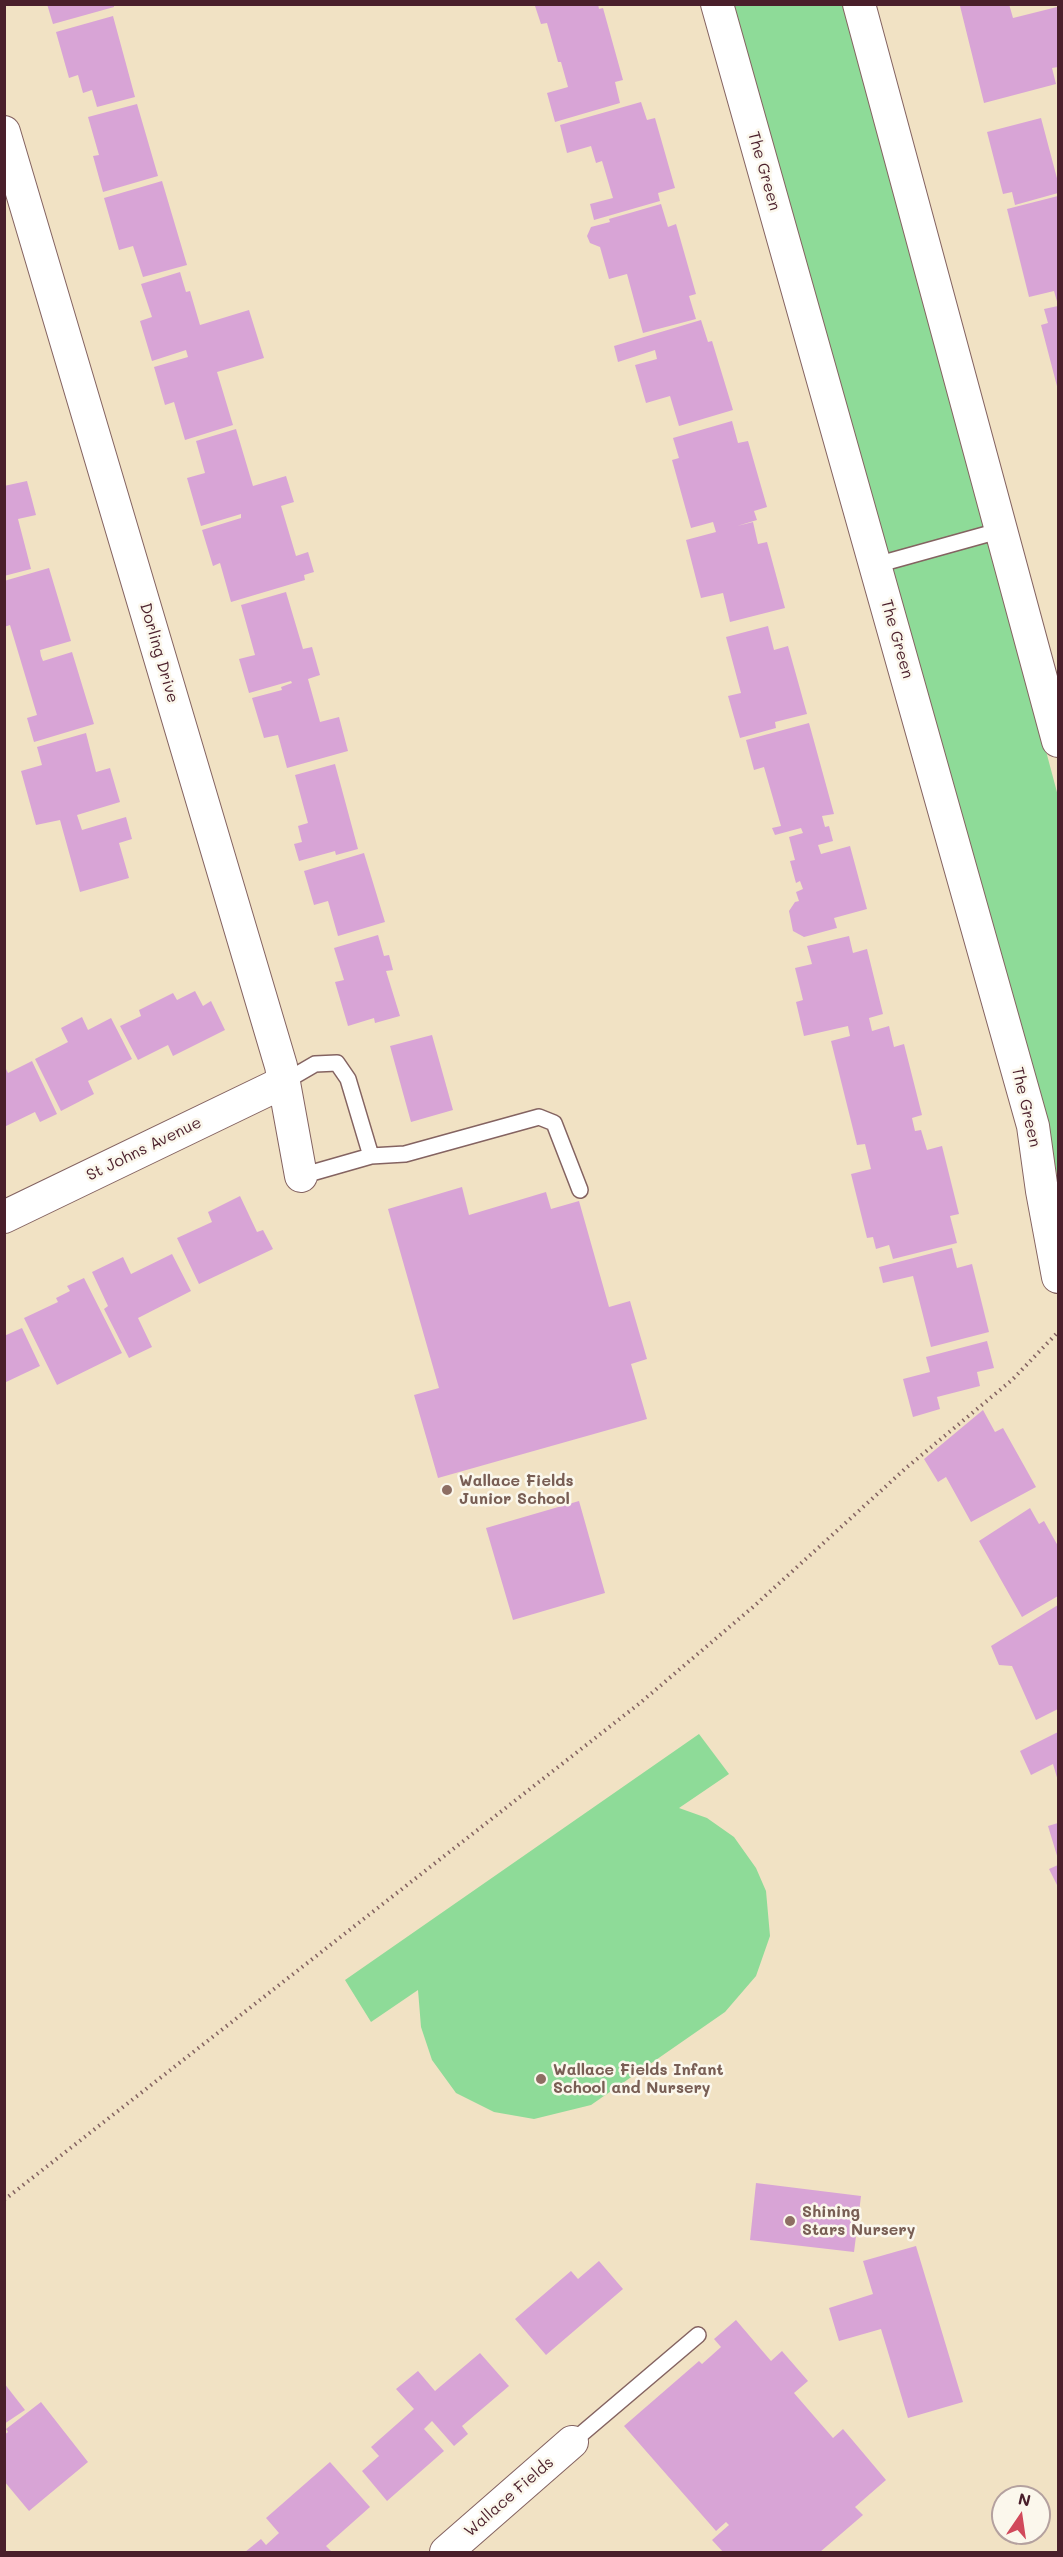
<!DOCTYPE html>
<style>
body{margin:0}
#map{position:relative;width:1063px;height:2557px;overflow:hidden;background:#f1e2c4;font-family:Mali,sans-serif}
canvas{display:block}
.frame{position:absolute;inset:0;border:6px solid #4a1f2b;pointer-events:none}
.north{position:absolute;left:991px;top:2485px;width:60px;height:60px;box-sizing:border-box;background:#fbf7ec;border:2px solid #b4a19f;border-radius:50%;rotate:13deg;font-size:16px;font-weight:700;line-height:24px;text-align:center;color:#4a1f2b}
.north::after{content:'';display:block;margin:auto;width:21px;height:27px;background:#d1495b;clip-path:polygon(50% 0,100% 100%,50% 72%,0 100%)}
</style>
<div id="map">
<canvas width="1063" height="2557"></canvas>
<div class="frame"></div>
<div class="north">N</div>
</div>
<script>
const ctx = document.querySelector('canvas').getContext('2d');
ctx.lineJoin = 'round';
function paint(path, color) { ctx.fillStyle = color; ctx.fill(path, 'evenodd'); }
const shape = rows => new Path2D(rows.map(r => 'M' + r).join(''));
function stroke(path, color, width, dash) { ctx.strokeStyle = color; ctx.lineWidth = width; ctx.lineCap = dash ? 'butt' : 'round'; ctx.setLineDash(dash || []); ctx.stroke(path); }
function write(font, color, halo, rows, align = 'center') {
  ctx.font = font + ' Mali,sans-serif'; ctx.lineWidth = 5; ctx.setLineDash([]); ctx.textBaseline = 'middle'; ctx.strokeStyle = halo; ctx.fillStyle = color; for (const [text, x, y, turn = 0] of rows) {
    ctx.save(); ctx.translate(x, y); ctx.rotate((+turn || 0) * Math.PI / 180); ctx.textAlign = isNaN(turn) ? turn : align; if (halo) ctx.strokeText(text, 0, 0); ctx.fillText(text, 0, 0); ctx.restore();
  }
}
const green = shape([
 [731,5,847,5,1058,796,1058,1181,1048,1125],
 [699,1734,729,1774,679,1808,707,1818,734,1837,756,1868,766,1891,770,1936,756,1976,725,2012,591,2105,534,2119,494,2112,456,2093,432,2060,421,2027,418,1990,371,2022,345,1980]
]);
const building = shape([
 [47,4,114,4,114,7,53,24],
 [598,4,599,9,603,8,623,80,615,82,620,103,555,122,547,93,568,87,561,62,558,62,547,23,541,24,535,6],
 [965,4,1009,4,1013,18,1057,7,1058,67,1052,68,1056,84,984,103,960,6],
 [113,16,135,97,97,107,92,90,83,93,78,75,69,78,56,32],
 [641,102,647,120,655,118,675,188,658,193,660,201,594,220,590,204,613,198,602,161,596,163,591,146,567,153,560,125],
 [137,104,158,176,103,192,93,156,99,155,88,117],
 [1041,118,1058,182,1058,193,1015,205,1012,192,1003,194,987,132],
 [162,181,187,265,143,277,133,246,119,250,104,198],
 [1058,196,1058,305,1054,291,1029,297,1007,209],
 [661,204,668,227,676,224,696,294,689,296,696,319,643,333,627,274,609,279,600,247,590,243,587,236,591,227,610,222,609,219],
 [180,272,186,292,190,291,200,325,249,310,264,358,217,372,233,425,185,440,174,402,165,405,154,367,188,357,186,350,152,361,140,321,152,317,141,284],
 [1058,306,1058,390,1041,325,1048,323,1044,309],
 [701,320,708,342,712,341,733,410,679,426,670,396,646,403,635,365,657,359,655,350,618,362,614,346],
 [732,421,738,443,748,441,767,507,754,511,757,520,737,526,753,522,758,544,767,542,785,608,730,622,723,593,701,598,686,540,716,532,713,522,691,528,672,460,679,458,673,438],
 [236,429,253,486,286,476,294,502,281,506,296,556,308,552,314,572,304,575,305,580,231,602,220,563,213,566,202,530,241,518,241,514,201,526,187,478,205,473,196,441],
 [27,481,36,515,18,519,31,569,4,576,4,486],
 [49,568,71,641,40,650,41,656,43,661,72,652,94,724,34,742,27,718,37,715,10,625,4,627,4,581],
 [286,592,303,649,312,647,320,675,308,679,320,722,339,717,348,751,287,768,278,735,264,738,252,698,282,690,281,687,292,683,291,681,249,693,239,659,255,655,241,605],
 [768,626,774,650,788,646,807,714,775,722,776,728,740,738,728,696,741,693,726,637],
 [809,723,834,814,822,816,825,827,829,826,833,841,818,845,821,854,850,846,867,909,834,918,837,928,804,937,793,931,789,911,795,902,799,901,796,892,803,889,800,881,796,883,790,861,795,860,789,837,803,833,801,828,775,835,772,828,781,826,764,767,754,770,746,740],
 [86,733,96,772,110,768,120,802,77,815,82,830,126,817,132,839,119,843,129,878,80,892,60,820,36,825,21,771,42,765,37,747],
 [335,764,358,849,336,855,335,851,299,861,294,844,302,842,298,826,308,823,295,775],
 [364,853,385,922,338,936,328,901,314,905,304,871],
 [378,935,384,956,389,955,393,970,386,971,400,1016,375,1023,374,1018,348,1026,335,982,344,980,334,948],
 [849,936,853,953,867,949,883,1014,869,1018,872,1031,889,1026,894,1047,904,1044,922,1115,912,1118,915,1131,921,1130,927,1150,942,1146,959,1214,950,1216,957,1243,893,1259,889,1245,876,1249,873,1237,867,1238,851,1174,871,1169,865,1144,857,1145,831,1041,850,1036,848,1026,804,1036,796,1002,803,1000,795,968,812,964,807,946],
 [195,991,203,1006,211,1001,225,1030,173,1056,168,1045,138,1060,120,1026,141,1016,139,1010,173,993,177,1000],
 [82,1017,88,1030,111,1018,132,1059,88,1081,94,1094,61,1111,35,1059,68,1042,61,1028],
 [432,1035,453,1110,411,1122,390,1046],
 [32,1061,57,1114,40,1122,35,1112,4,1127,4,1065,8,1073],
 [462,1187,469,1215,546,1192,551,1209,579,1201,609,1307,630,1301,647,1359,631,1364,647,1419,438,1478,414,1395,439,1388,388,1209],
 [240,1196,257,1232,263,1230,273,1249,199,1284,177,1238,212,1222,208,1212],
 [952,1248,957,1268,972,1264,989,1332,931,1347,913,1276,883,1283,879,1267],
 [172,1254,191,1291,138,1318,152,1347,129,1358,104,1309,108,1306,92,1272,123,1257,131,1274],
 [84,1278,122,1353,57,1385,24,1318,58,1302,56,1298,70,1291,67,1286],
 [22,1328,40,1366,4,1383,4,1336],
 [987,1341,994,1368,977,1372,980,1386,937,1397,940,1409,913,1417,903,1379,930,1372,926,1357],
 [983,1410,995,1432,1003,1428,1036,1487,971,1522,946,1477,938,1482,924,1459],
 [579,1501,605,1593,513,1620,486,1528],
 [1030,1508,1039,1524,1044,1521,1058,1546,1058,1596,1022,1617,979,1541],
 [1058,1605,1058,1709,1036,1720,1012,1666,999,1665,991,1646],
 [1058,1732,1058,1781,1053,1764,1031,1775,1020,1751],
 [1058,1823,1058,1859,1048,1826],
 [1058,1865,1058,1884,1057,1885,1049,1869],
 [756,2183,861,2196,854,2252,750,2240],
 [916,2246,963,2402,908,2418,881,2329,839,2341,829,2308,873,2294,863,2261],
 [599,2261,623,2289,546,2355,515,2319,571,2271,578,2279],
 [736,2320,771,2361,782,2351,808,2381,794,2393,833,2438,843,2429,886,2480,855,2507,863,2515,820,2552,723,2552,712,2540,729,2525,726,2522,716,2531,624,2426,699,2361,702,2364,721,2347,714,2339],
 [480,2353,509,2386,462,2426,468,2434,454,2446,432,2421,424,2429,444,2451,387,2501,362,2471,379,2456,371,2447,414,2409,396,2389,418,2371,435,2391],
 [4,2383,25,2410,4,2424],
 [41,2402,88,2462,29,2511,4,2481,4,2435,8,2432,6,2429],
 [330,2462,370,2507,326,2546,332,2552,245,2552,261,2539,266,2545,279,2533,266,2518]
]);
const path = shape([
 [4,2200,640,1703,753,1607,906,1468,1012,1380,1058,1332]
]);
const lane = shape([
 [876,565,1002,530],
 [284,1082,315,1064,337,1063,348,1079,371,1156,301,1176],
 [371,1156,405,1154,539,1117,554,1123,580,1190],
 [572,2442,698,2335]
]);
const street = shape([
 [717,4,1033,1126,1042,1191,1058,1277],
 [859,4,1058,741],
 [4,132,281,1066,301,1176],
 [4,1217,284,1082],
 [446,2552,572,2442]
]);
const markers = [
 [447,1490,6,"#8d6e63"],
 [541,2079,6,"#8d6e63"],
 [790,2221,6,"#8d6e63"]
];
const streetNames = [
 ["The Green",764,171,74],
 ["The Green",897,639,74],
 ["Dorling Drive",159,653,74],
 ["The Green",1026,1107,77],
 ["St Johns Avenue",144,1149,-26],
 ["Wallace Fields",509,2497,-41]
];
const educationNames = [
 ["Wallace Fields",459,1481],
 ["Junior School",459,1499],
 ["Wallace Fields Infant",553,2070],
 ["School and Nursery",553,2088],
 ["Shining",802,2212],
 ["Stars Nursery",802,2230]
];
paint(green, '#8edb98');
paint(building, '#d8a4d6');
stroke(lane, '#846361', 18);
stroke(street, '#846361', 34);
stroke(path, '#846361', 4, [1.5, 4.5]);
stroke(lane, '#fff', 15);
stroke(street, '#fff', 32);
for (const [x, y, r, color] of markers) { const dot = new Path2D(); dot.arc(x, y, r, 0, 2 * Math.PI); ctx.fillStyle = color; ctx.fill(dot); stroke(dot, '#fbf7ec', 2); }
write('16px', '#4a1f2b', '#fbf7ec', streetNames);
write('bold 16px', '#785e54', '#fbf7ec', educationNames, 'left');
</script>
